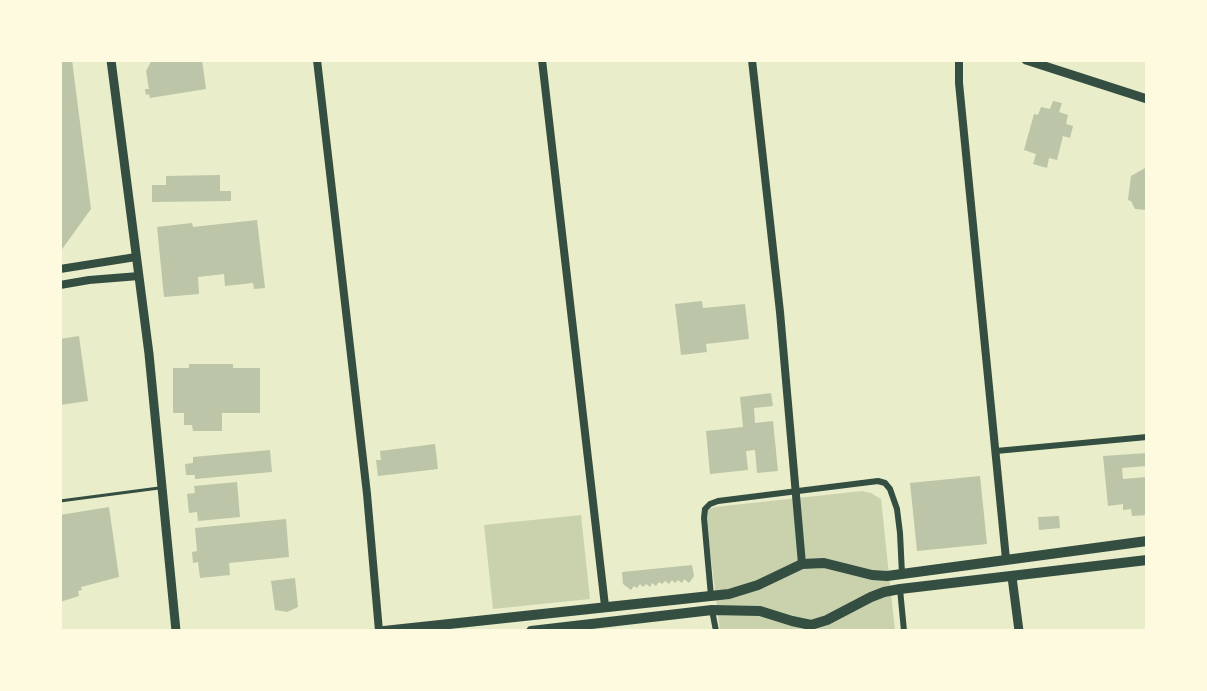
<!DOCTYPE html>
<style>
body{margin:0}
#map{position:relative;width:1207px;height:691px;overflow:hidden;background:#e9edc9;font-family:"Fira Sans Condensed",sans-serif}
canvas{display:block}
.frame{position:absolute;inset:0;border:62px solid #fefae0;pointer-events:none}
</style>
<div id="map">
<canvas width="1207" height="691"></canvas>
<div class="frame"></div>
</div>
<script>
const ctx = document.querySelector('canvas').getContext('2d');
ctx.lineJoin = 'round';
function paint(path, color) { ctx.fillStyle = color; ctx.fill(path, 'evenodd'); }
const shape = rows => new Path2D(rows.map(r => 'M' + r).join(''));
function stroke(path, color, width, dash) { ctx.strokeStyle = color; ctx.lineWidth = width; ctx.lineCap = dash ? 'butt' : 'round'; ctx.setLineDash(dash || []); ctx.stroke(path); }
const green = shape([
 [862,491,871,493,881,499,895,631,720,631,706,518,706,512,709,509,715,507],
 [581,515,590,599,493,609,484,525]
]);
const building = shape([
 [60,60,72,60,91,209,60,252],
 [152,60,166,60,169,62,202,60,206,89,150,98,149,94,146,95,145,89,149,89,146,71],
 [1053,101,1062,103,1059,112,1068,115,1066,124,1073,126,1070,138,1063,136,1057,160,1049,158,1047,168,1033,164,1036,154,1024,150,1034,114,1038,115,1041,107,1050,109],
 [1147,167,1147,210,1135,209,1131,201,1128,200,1131,176],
 [220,175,220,191,231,191,231,201,152,202,152,185,166,185,166,176],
 [257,220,265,288,254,289,253,283,225,286,224,274,198,277,199,294,164,297,157,227,192,223,193,227],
 [702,301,703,308,745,304,749,339,706,344,707,352,681,355,675,304],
 [79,336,88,401,60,405,60,339],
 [189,364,233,364,233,368,260,368,260,413,222,413,222,431,193,431,192,425,184,425,184,413,173,413,173,368,189,368],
 [771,393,773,406,754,408,755,423,773,421,778,471,757,473,755,450,746,451,748,470,710,474,706,431,743,427,740,397],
 [435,444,438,469,378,476,376,460,381,460,380,451],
 [270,450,272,472,195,479,195,475,186,475,185,464,193,463,193,457],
 [1147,453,1147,466,1122,468,1123,479,1147,477,1147,515,1132,516,1131,509,1123,510,1123,504,1108,506,1103,456],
 [980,476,987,544,917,551,910,483],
 [237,482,240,517,198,521,197,512,189,513,187,494,195,493,194,486],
 [109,507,119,577,81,587,82,590,78,591,79,596,60,602,60,515],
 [1059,516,1060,528,1039,530,1038,517],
 [286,519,289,557,229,563,230,575,200,578,198,562,193,563,192,552,197,551,195,528],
 [692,565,694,576,689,583,684,579,682,583,678,580,675,583,672,580,669,584,665,581,662,584,659,582,656,586,652,583,650,587,646,584,643,587,640,584,637,588,634,586,631,590,623,584,622,572],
 [295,578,298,607,287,612,275,610,271,581]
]);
const service = shape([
 [60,501,159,488]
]);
const minor = shape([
 [996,451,1147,437],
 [900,589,904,631],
 [711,596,704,518,705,509,710,504,718,501,878,481,885,483,890,489,897,509,900,533,902,574],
 [712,610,716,631]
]);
const tertiary = shape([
 [317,60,367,494,379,631],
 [542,60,605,606],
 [752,60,780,312,802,564],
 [959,60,959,83,1006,559],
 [60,269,136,257],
 [60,285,89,280,139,276]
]);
const secondary = shape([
 [111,60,149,354,176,631],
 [1026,60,1147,99],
 [1012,577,1019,631]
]);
const primary = shape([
 [384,631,729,594,758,585,802,564,824,563,872,575,887,576,1147,541],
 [531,631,712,610,760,611,792,621,811,625,827,620,871,597,884,592,900,589,1147,560]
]);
paint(green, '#cad2ad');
paint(building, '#bcc5a7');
stroke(service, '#344e41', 3);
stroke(minor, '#344e41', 6);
stroke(tertiary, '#344e41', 8);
stroke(secondary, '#344e41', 9);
stroke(primary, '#344e41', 10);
</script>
